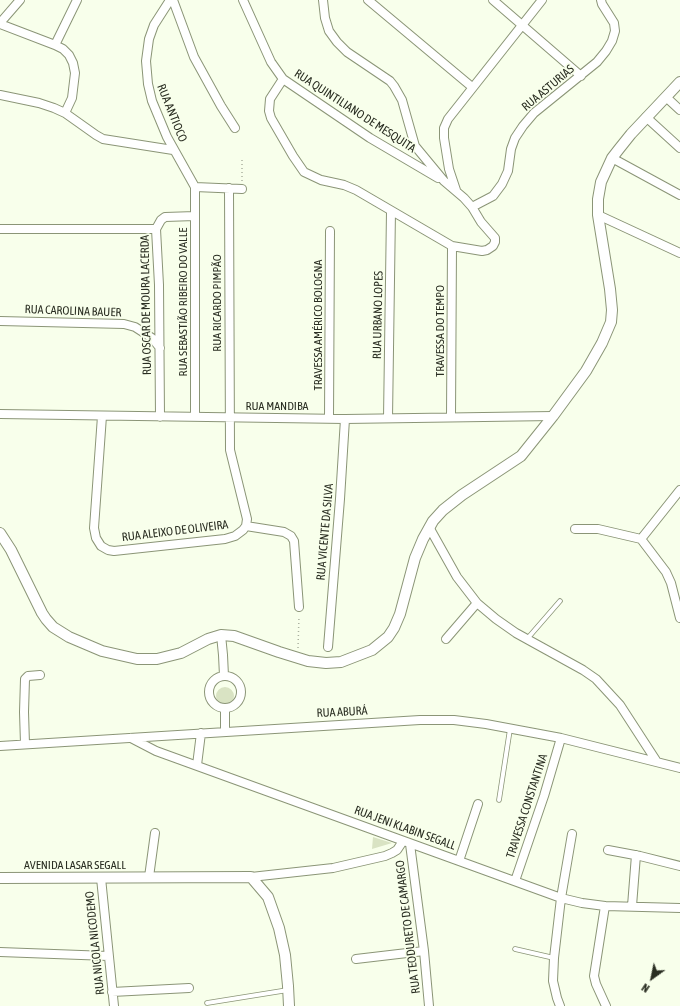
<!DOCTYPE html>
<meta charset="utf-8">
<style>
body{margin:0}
#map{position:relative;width:680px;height:1006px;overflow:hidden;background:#f8ffeb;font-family:"Asap Condensed",sans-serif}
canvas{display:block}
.north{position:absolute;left:632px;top:958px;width:40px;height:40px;-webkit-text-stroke:3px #f8ffeb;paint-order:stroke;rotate:213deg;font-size:11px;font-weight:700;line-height:16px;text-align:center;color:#2a2e22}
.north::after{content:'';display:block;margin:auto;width:14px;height:18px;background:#2a2e22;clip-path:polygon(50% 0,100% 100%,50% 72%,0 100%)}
</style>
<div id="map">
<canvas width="680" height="1006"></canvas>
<div class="north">N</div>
</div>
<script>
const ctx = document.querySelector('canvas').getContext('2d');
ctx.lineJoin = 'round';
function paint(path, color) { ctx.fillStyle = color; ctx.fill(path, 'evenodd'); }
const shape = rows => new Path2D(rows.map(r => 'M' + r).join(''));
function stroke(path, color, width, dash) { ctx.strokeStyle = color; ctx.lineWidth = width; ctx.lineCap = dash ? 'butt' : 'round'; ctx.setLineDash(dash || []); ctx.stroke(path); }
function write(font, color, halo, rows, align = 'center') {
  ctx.font = font + ' "Asap Condensed",sans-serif'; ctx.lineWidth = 3.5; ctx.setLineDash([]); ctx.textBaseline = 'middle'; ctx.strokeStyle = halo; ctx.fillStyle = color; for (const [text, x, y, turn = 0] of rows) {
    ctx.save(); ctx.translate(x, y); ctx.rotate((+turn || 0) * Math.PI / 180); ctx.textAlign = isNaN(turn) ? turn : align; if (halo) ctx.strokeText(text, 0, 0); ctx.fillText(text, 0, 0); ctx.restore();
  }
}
const green = shape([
 '216 696a9 9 0 1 1 18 0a9 9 0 1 1-18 0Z',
 [373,837,392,843,372,849]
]);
const path = shape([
 [242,181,242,158],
 [298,648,299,616]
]);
const service = shape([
 [527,639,560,601],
 [499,800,510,729],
 [515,949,554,958],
 [207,1003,288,990]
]);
const minor = shape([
 [170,0,154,25,149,39,146,61,148,84,152,101,167,137,195,187],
 [173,0,194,57,221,106,235,128],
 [243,0,271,62,283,79,370,138,438,178],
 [368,0,472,87],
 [493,0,581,76],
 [0,23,20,0],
 [0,24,55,45,63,49,69,55,73,63,75,73,72,98,65,113],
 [55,45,77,0],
 [283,79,270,99,269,111,271,118,293,156,304,172,321,180,344,185,356,190,452,246,482,251,487,250,493,246,495,242,495,238,481,222,472,207,464,198,444,181,415,146,402,100,394,86,390,81,347,52,337,42,329,31,325,18,323,0],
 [0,95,39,103,54,108,65,113,96,135,103,139,173,150],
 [666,97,680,110],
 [646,117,680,148],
 [612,158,680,195],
 [195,187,242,189],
 [456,190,449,169,444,138,444,128,448,119,542,0],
 [472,207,493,196,502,184,508,171,511,149,515,138,523,126,534,113,597,62,606,51,612,41,615,31,614,23,602,4,601,0],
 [598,215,680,253],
 [0,229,156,229,159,285,160,417],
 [156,229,161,220,165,217,195,216],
 [0,321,124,324,135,327,152,338,160,348],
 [0,414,345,419,553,416],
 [102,416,94,528,96,538,101,546,108,550,114,551,225,539,235,536,243,530,246,526,247,519,230,450,229,188],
 [195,417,195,187],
 [451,417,452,246],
 [329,418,330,231],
 [388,418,391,211],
 [246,526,284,532,291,536,294,541,299,607],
 [429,527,457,577,477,603,496,619,516,633,583,670,596,679,620,705,657,762],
 [575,529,598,529,641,539,666,572,671,583,680,618],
 [641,539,680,490],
 [221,635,223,655,224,676],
 [446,639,477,603],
 [328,647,340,499,345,419],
 '209 692a16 16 0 1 1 32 0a16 16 0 1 1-32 0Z',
 [225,731,225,709],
 [131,738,156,751,561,898,582,903,605,906,680,908],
 [25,744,24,712,25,679,28,676,40,675],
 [0,746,420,720,454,720,486,724,561,738,680,768],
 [197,765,201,733],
 [410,844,424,951,429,1006],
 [608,850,640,856,680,866],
 [459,861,478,804],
 [149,877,155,833],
 [251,877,333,868,385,856,392,853,397,850,403,841],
 [101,878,114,1006],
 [515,881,544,796,561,738],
 [605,906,594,976,596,984,606,1006],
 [632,906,636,855],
 [0,952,108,956],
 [356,959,424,951],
 [112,992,189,988],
 [560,1006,557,998,553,981,554,958,561,898,572,834]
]);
const tertiary = shape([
 [0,533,11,550,42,613,46,619,53,627,69,637,102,651,137,659,157,659,181,653,208,639,221,635,234,636,279,652,308,661,326,663,341,662,372,650,388,637,394,628,400,614,415,558,423,539,433,521,443,510,462,495,521,456,553,416,586,371,602,343,611,322,612,310,610,289,598,215,598,199,601,182,612,158,619,149,631,134,680,82],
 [0,878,251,877,268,897,279,928,285,955,288,986,289,1006]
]);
const streetNames = [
 ["RUA ASTURIAS",548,88,-40],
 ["RUA QUINTILIANO DE MESQUITA",355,111,33],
 ["RUA ANTIOCO",172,113,68],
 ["RUA SEBASTIÃO RIBEIRO DO VALLE",183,302,-90],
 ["RUA RICARDO PIMPÃO",217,303,-90],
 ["RUA OSCAR DE MOURA LACERDA",146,305,-91],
 ["RUA CAROLINA BAUER",73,311,2],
 ["RUA URBANO LOPES",378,315,-89],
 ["TRAVESSA AMÉRICO BOLOGNA",318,325,-90],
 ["TRAVESSA DO TEMPO",440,331,-90],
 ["RUA MANDIBA",277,406],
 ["RUA ALEIXO DE OLIVEIRA",175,531,-7],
 ["RUA VICENTE DA SILVA",325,532,-85],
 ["RUA ABURÁ",342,712,-3],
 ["TRAVESSA CONSTANTINA",527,806,-72],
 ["RUA JENI KLABIN SEGALL",405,828,20],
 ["AVENIDA LASAR SEGALL",75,865],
 ["RUA TEODURETO DE CAMARGO",408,927,-97],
 ["RUA NICOLA NICODEMO",95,943,-96]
];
paint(green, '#d9e3c3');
stroke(service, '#8b9577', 5.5);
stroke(minor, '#8b9577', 10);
stroke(tertiary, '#8b9577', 12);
stroke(path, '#abb1a0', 1.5, [1, 3]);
stroke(service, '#fff', 4);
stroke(minor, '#fff', 8);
stroke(tertiary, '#fff', 10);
write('12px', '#2a2e22', '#f8ffeb', streetNames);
</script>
